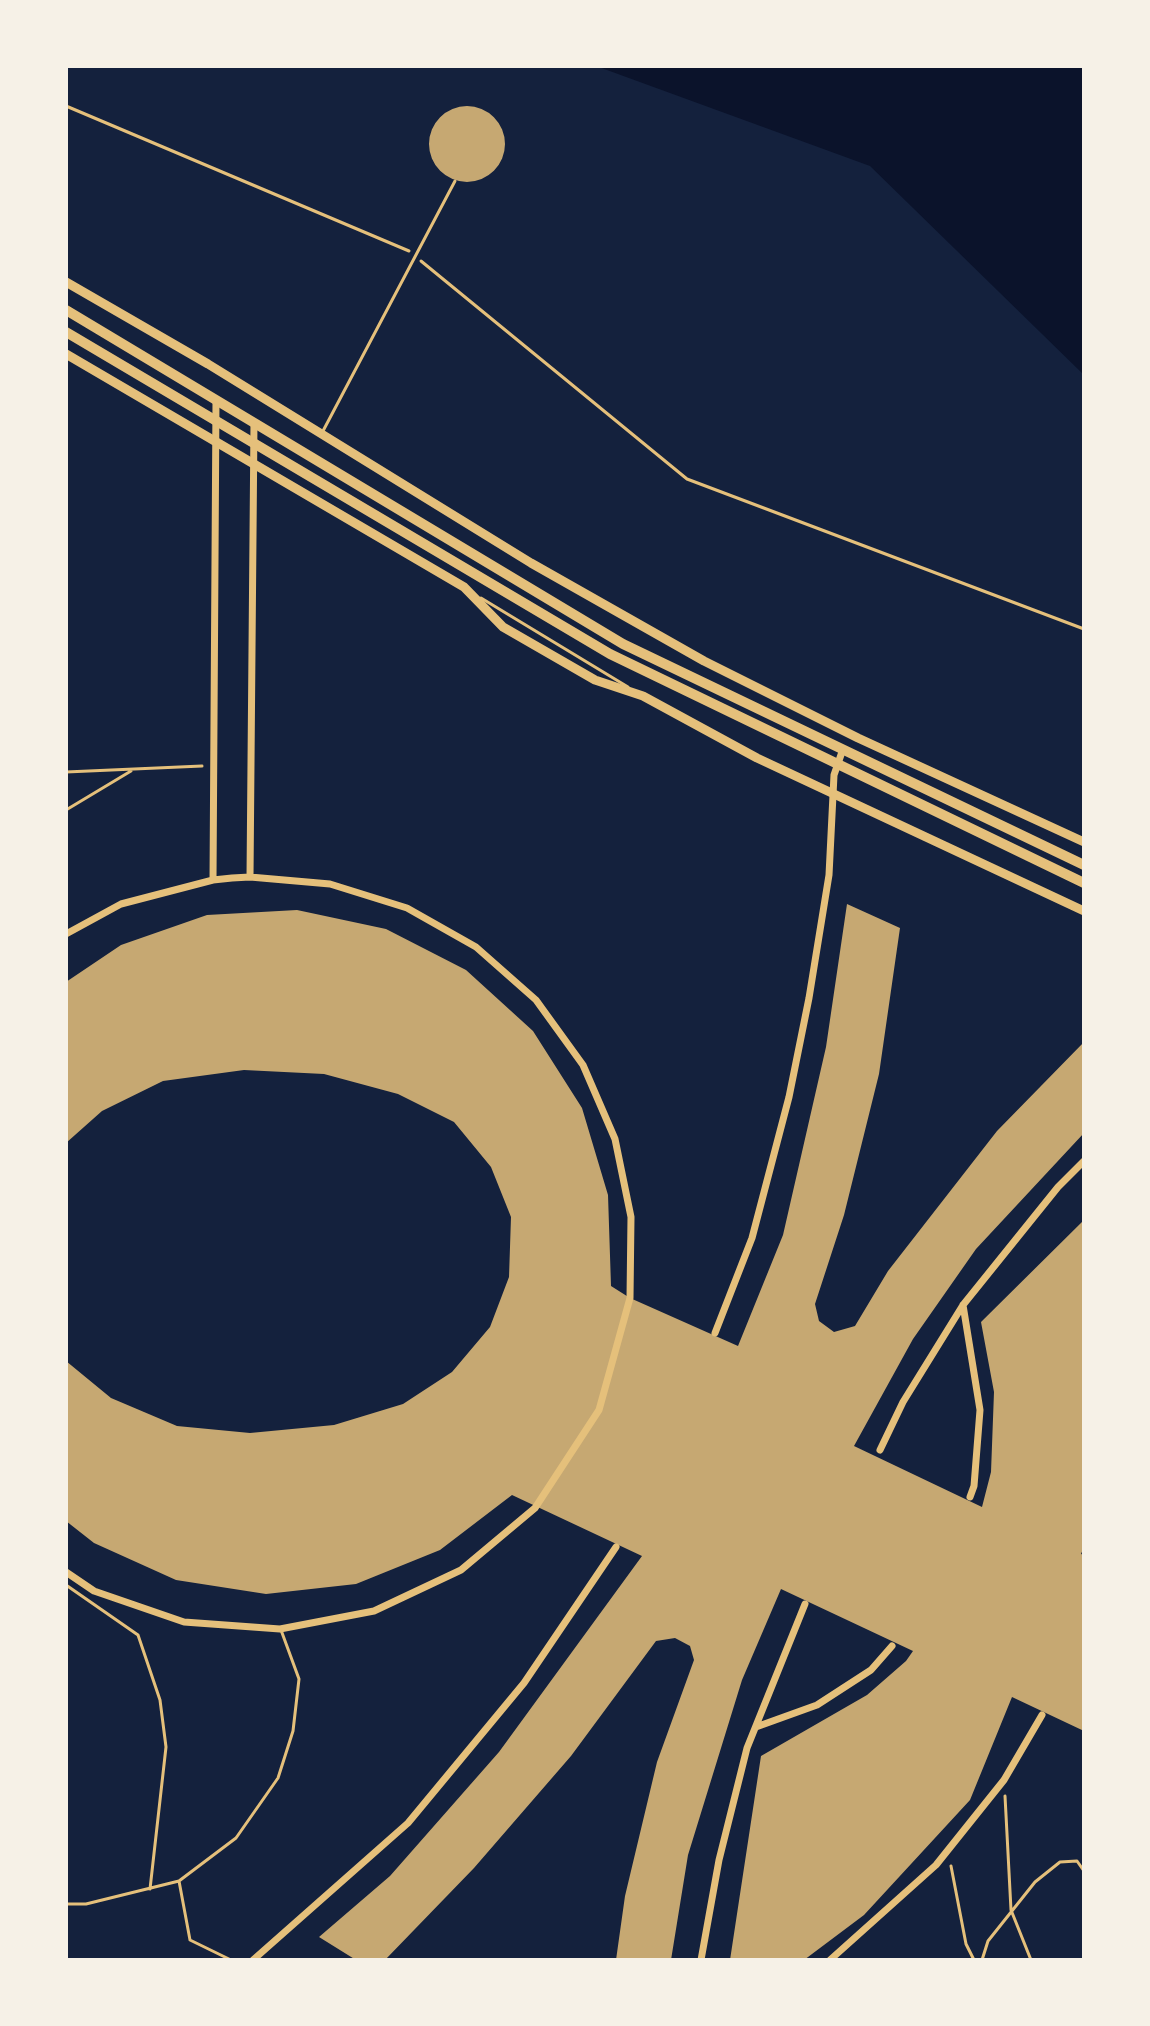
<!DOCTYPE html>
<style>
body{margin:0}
#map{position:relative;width:1150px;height:2026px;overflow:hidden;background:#14213d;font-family:Roboto,sans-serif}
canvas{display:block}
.frame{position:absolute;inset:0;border:68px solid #f6f1e7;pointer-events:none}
</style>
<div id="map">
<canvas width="1150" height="2026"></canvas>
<div class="frame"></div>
</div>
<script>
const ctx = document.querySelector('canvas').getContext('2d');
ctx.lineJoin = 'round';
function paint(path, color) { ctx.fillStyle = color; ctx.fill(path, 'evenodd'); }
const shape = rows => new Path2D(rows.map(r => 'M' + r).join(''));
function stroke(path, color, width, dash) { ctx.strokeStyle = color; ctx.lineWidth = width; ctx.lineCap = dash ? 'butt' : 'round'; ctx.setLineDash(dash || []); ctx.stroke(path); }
const water = shape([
 [596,66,1084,66,1084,375,870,166]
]);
const building = shape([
 '429 144a38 38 0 1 1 76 0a38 38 0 1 1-76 0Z',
 [847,904,900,928,879,1074,844,1215,815,1304,819,1321,834,1332,855,1326,888,1271,997,1131,1084,1042,1084,1133,976,1249,913,1339,854,1446,982,1507,991,1472,994,1392,981,1322,1084,1220,1084,1547,1081,1554,1084,1555,1084,1731,1012,1697,970,1800,864,1915,804,1960,730,1960,761,1756,867,1695,906,1661,913,1651,781,1589,742,1680,688,1855,671,1960,616,1960,625,1896,657,1762,694,1660,690,1646,675,1638,656,1641,571,1756,474,1868,385,1960,356,1960,319,1937,390,1876,499,1752,642,1556,512,1495,440,1550,356,1584,266,1594,176,1580,94,1543,66,1521,66,1361,111,1398,177,1426,250,1433,334,1425,403,1404,452,1372,490,1327,509,1277,511,1217,491,1167,454,1122,398,1094,324,1074,244,1070,163,1081,102,1111,66,1143,66,982,121,945,207,915,297,910,386,929,466,970,533,1031,582,1108,608,1195,611,1286,630,1298,738,1346,783,1235,826,1047]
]);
const path = shape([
 [66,106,409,251],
 [421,261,687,479,1084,629],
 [66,772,202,766],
 [66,810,131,771],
 [1005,1796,1011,1910,1031,1960],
 [951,1866,966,1944,974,1960],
 [982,1960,988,1941,1035,1882,1060,1862,1077,1861,1084,1871]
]);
const service = shape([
 [323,431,455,181],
 [481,598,628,687],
 [66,1585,138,1635,160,1700,166,1747,150,1889],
 [66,1904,86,1904,179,1881],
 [231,1960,190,1940,179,1881,236,1838,278,1778,293,1731,299,1679,281,1630]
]);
const minor = shape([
 [250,877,254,422],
 [213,880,216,400],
 [66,934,121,904,213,880,232,878,250,877,330,884,407,908,476,947,536,1000,583,1065,615,1139,631,1217,630,1298,599,1410,535,1508,461,1570,374,1611,280,1629,184,1622,94,1591,66,1572],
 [963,1305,980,1410,974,1486,970,1497],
 [715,1333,752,1238,789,1097,809,998,829,875,834,775,843,749],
 [880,1450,903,1402,963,1305,1058,1187,1084,1161],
 [756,1727,817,1705,871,1670,892,1646],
 [253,1960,408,1823,524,1683,616,1547],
 [701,1960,719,1860,747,1748,805,1604],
 [830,1960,936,1865,1004,1780,1042,1715]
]);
const tertiary = shape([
 [66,282,208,364,531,563,704,661,858,738,1084,842],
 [66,354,464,587,503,627,595,680,643,696,757,758,1084,911]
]);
const secondary = shape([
 [66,310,623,644,1084,865],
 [66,332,610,654,1084,883]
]);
paint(water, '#0b132b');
paint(building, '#c6a872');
stroke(path, '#e5c07b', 3);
stroke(service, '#e5c07b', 3);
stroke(minor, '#e5c07b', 7);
stroke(tertiary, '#e5c07b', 9);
stroke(secondary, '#e5c07b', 10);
</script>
